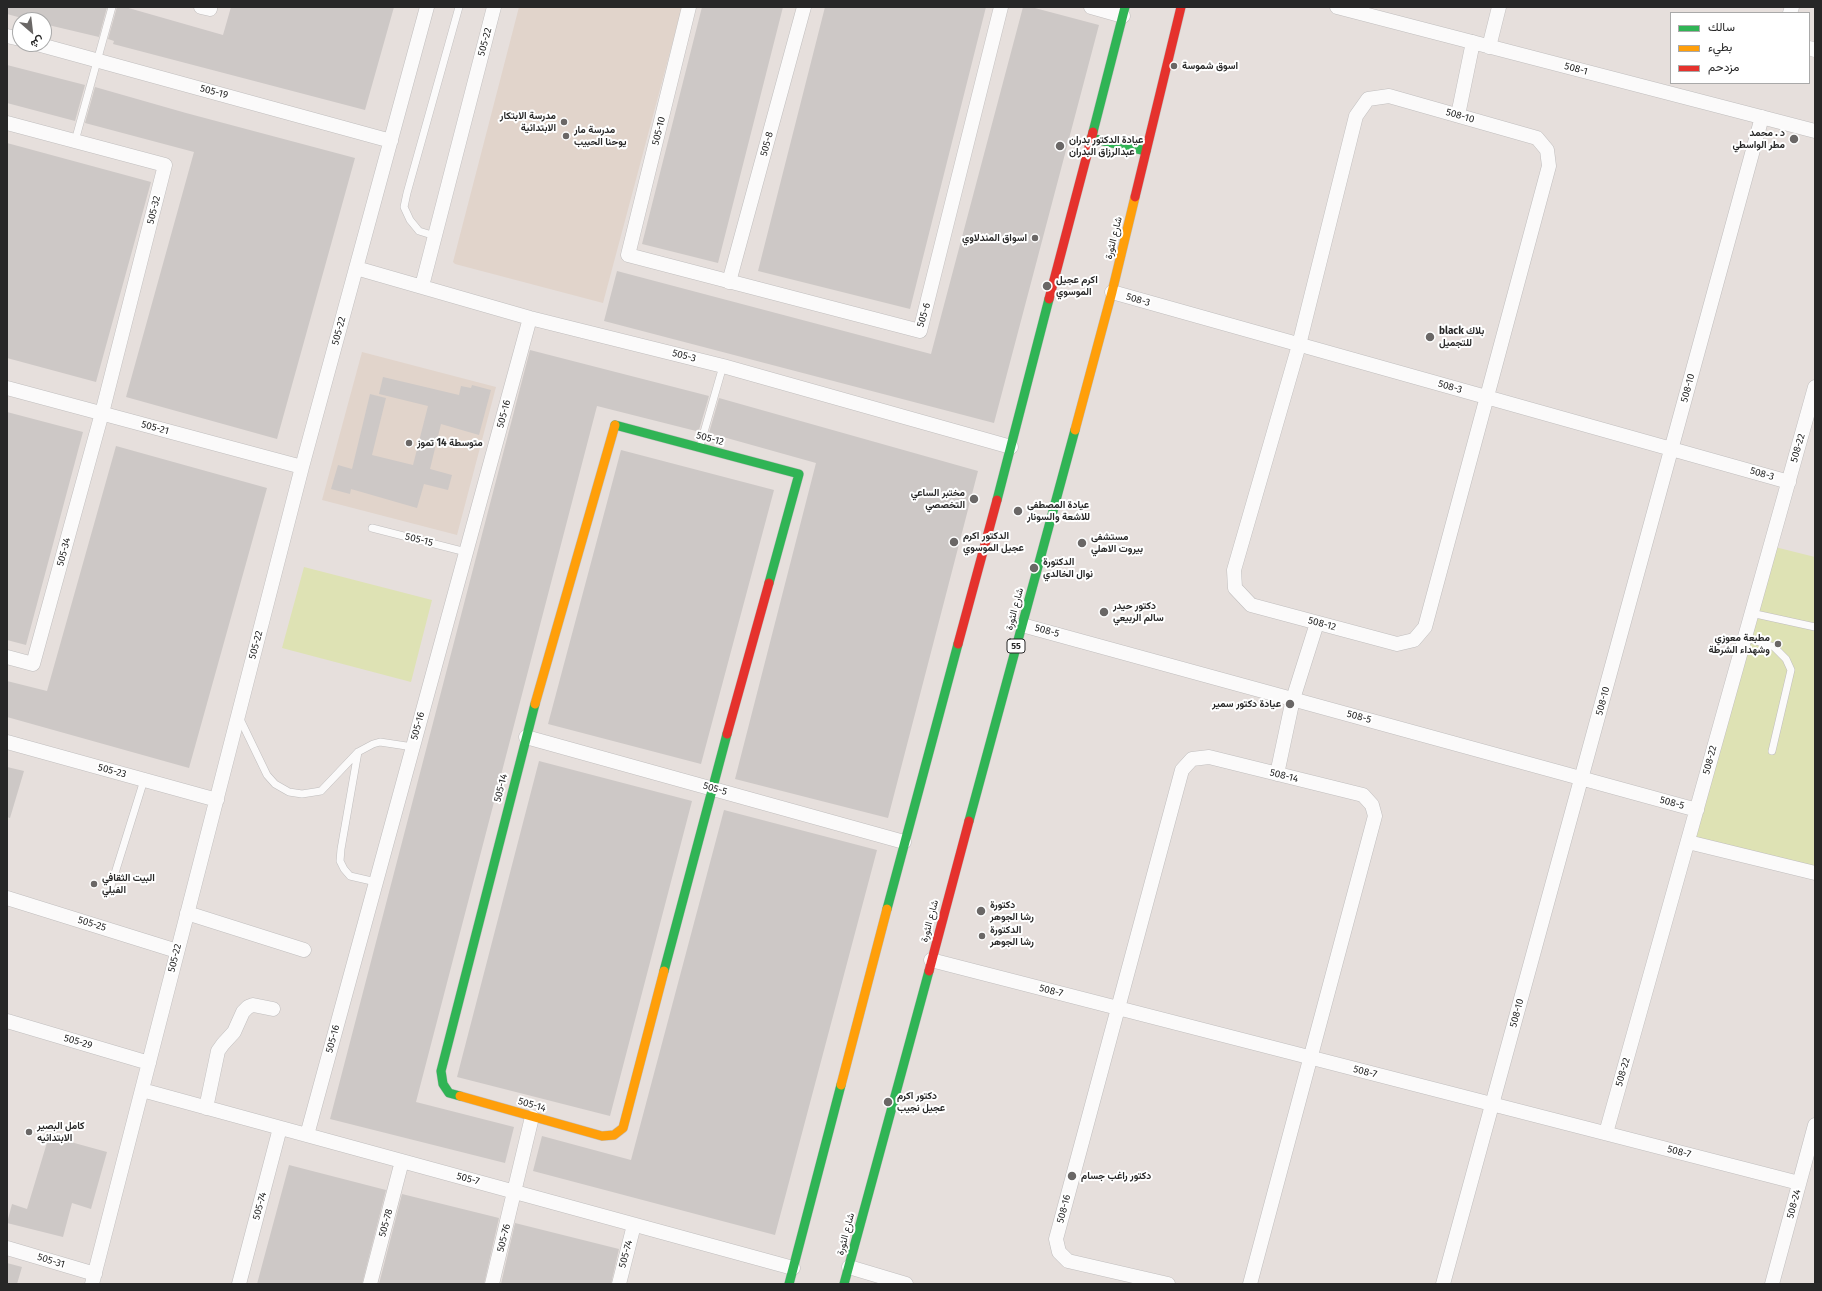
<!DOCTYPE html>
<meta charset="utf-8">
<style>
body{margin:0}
#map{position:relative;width:1822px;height:1291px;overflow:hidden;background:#e6dfdc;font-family:"Fira Sans",Vazirmatn,sans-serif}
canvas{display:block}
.frame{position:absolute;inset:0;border:8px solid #272727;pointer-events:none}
.legend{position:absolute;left:1670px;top:12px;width:140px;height:72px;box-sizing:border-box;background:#fff;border:1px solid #a9a9a9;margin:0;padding:5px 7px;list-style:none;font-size:12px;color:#272727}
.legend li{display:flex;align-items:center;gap:8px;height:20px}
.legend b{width:20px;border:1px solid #a9a9a9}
.north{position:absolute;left:12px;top:12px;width:40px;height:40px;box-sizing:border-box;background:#fff;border:1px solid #a9a9a9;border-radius:50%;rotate:152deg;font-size:11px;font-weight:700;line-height:16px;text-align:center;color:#272727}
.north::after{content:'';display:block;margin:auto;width:14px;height:18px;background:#6a6766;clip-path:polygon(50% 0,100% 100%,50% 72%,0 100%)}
</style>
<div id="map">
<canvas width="1822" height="1291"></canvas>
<div class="frame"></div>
<ul class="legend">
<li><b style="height:5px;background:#30b455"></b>سالك</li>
<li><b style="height:5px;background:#ff9f0a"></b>بطيء</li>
<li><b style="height:5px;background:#e5322d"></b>مزدحم</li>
</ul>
<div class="north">ش</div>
</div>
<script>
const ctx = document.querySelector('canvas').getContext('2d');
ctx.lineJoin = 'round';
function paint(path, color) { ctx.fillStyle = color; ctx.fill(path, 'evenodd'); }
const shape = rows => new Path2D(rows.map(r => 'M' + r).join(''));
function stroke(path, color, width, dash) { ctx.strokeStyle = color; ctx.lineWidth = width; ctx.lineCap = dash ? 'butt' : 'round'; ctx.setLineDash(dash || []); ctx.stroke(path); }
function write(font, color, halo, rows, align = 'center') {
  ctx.font = font + ' "Fira Sans",Vazirmatn,sans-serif'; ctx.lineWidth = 4; ctx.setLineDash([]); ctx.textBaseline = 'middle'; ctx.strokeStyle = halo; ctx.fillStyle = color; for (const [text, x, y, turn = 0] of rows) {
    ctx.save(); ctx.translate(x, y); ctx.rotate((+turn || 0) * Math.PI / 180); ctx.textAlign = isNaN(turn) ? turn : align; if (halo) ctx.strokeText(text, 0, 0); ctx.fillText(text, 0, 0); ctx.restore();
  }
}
const education = shape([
 [519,7,682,7,603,303,455,264,453,262],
 [362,352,496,387,457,535,322,500]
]);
const pitch = shape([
 [1771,546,1815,557,1815,873,1688,842],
 [304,567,432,600,411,682,282,648]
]);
const building = shape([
 [7,7,107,7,99,37,44,24,44,20,29,20,7,14],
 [117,7,125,7,223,35,231,7,394,7,365,110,113,44,114,41,108,39],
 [702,7,783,7,718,263,642,244],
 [825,7,986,7,910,309,758,271],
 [1023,7,1031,7,1099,25,994,423,604,321,617,271,931,354],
 [7,65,85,85,75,121,7,103],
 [95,87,186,113,355,158,277,439,126,397,194,152,85,123],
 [7,143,151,182,96,382,7,358],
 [530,350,709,396,699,430,697,430,696,431,597,406,416,1102,514,1127,505,1163,330,1119],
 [383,377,459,395,461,386,471,388,472,385,491,390,479,435,441,424,430,469,452,475,448,490,424,484,417,508,351,489,350,494,331,489,338,465,352,469,370,394,386,398,372,455,413,465,428,406,379,394],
 [719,398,978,471,888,818,735,779,816,463,709,433],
 [7,412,83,432,26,645,7,640],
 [116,446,267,488,189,768,7,717,7,681,47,691],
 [621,450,774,490,701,764,548,724],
 [539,761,692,801,610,1116,457,1077],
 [7,767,24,771,10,818,7,817],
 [724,810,877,850,775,1235,533,1171,542,1136,631,1160],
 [49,1136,107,1152,91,1209,72,1203,63,1237,7,1223,12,1204,27,1209],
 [289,1165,386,1190,362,1284,257,1284],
 [402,1194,499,1218,484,1284,379,1284],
 [515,1223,619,1249,611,1284,501,1284],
 [7,1263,22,1267,17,1284,7,1284]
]);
const lane = shape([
 [75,141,112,7],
 [435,236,419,231,410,220,404,207,407,193,459,7],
 [700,446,723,366],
 [372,528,466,552],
 [1751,613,1815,627],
 [1744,637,1774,647,1786,659,1791,670,1772,751],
 [239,717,267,775,275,784,289,792,302,794,321,791,358,752,373,744,380,742,413,747],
 [358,752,341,849,340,861,344,869,350,876,376,882],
 [111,886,144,780]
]);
const street = shape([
 [201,7,210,9,210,7],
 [689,7,628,255,920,331,1001,7],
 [1091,7,1123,16],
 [1337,7,1815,131],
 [1790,13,1792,7],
 [7,36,20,39],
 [37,44,391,141],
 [1489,47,1499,7],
 [1809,48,1815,50],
 [1389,96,1537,138,1547,150,1549,166,1425,627,1414,640,1397,644,1251,605,1235,588,1234,570,1299,345,1356,116,1368,99,1389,96],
 [1458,115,1473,42],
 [7,123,165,165,102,413,33,664,7,657],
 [356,268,530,318,723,366,1011,447],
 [729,282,804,7],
 [422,286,494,7],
 [1112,292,1789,482],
 [7,388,302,467],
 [1022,625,1697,810],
 [526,737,904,842],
 [7,742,217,800],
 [1277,774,1293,699,1317,623],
 [1688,842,1815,873],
 [7,898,177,951],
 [187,913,304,950],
 [931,960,1799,1183],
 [7,1021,149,1063],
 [142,1090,793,1268],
 [206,1108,218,1051,223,1044,234,1032,243,1012,248,1007,253,1005,273,1009],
 [1606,1133,1815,387],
 [307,1135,530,318],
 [7,1248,95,1274],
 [849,1267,906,1284],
 [92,1284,302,467,427,7],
 [239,1284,280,1128],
 [370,1284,402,1161],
 [492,1284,532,1117],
 [619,1284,634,1225],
 [1168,1284,1068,1261,1059,1252,1056,1239,1182,770,1192,759,1209,757,1363,795,1372,805,1375,816,1250,1284],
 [1443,1284,1762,117],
 [1772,1284,1815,1125]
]);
const fast = shape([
 [1093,132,1125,7],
 [1091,138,1146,151],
 [615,425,799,474,769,583],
 [997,500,1049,299],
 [969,821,1075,430],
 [887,909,958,644],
 [664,971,727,734],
 [460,1096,449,1093,443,1084,441,1071,535,704],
 [789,1284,841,1085],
 [844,1284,929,971]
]);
const slow = shape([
 [1075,430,1112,292,1135,197],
 [535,704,615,425],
 [841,1085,887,909],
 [460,1096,602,1136,614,1135,623,1128,664,971]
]);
const jam = shape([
 [1135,197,1181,7],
 [1049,299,1093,132],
 [958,644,997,500],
 [727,734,769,583],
 [929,971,969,821]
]);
const markers = [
 [1174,66,4,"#6a6766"],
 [564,122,4,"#6a6766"],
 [566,136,4,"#6a6766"],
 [1794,139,5,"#6a6766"],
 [1060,146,5,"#6a6766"],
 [1035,238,4,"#6a6766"],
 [1047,286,5,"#6a6766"],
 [1430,337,5,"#6a6766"],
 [409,443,4,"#6a6766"],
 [974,499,5,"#6a6766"],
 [1018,511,5,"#6a6766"],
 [954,542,5,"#6a6766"],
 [1082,543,5,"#6a6766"],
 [1034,568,5,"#6a6766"],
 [1104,612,5,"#6a6766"],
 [1778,644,4,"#6a6766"],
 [1290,704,5,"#6a6766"],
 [94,884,4,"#6a6766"],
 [981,911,5,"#6a6766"],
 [982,936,4,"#6a6766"],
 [888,1102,5,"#6a6766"],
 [29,1132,4,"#6a6766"],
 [1072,1176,5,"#6a6766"]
];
const shields = [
 [1016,646,18]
];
const shieldNames = [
 ["55",1016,646]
];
const streetNames = [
 ["505-22",485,42,-75],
 ["508-1",1576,69,15],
 ["505-19",214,92,15],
 ["508-10",1460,116,16],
 ["505-10",659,131,-76],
 ["505-8",767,144,-75],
 ["505-32",154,210,-76],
 ["شارع الثورة",1114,238,-76],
 ["508-3",1138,300,16],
 ["505-6",924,315,-73],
 ["505-22",339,331,-75],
 ["505-3",684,356,14],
 ["508-3",1450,387,16],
 ["508-10",1688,388,-75],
 ["505-16",504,414,-75],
 ["505-21",155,428,15],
 ["505-12",710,439,15],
 ["508-22",1798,448,-74],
 ["508-3",1762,474,16],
 ["505-15",419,540,14],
 ["505-34",64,552,-75],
 ["شارع الثورة",1015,609,-75],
 ["508-12",1322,624,15],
 ["508-5",1047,631,15],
 ["505-22",256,645,-75],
 ["508-10",1603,701,-75],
 ["508-5",1359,717,15],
 ["505-16",418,726,-75],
 ["508-22",1710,760,-75],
 ["505-23",112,771,15],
 ["508-14",1284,776,14],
 ["505-14",501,788,-76],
 ["505-5",715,789,16],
 ["508-5",1672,803,15],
 ["شارع الثورة",930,921,-75],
 ["505-25",92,924,17],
 ["505-22",175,958,-76],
 ["508-7",1051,991,14],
 ["508-10",1517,1013,-75],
 ["505-16",333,1039,-75],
 ["505-29",78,1042,16],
 ["508-7",1365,1072,14],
 ["508-22",1623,1072,-74],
 ["505-14",532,1105,16],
 ["508-7",1679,1152,14],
 ["505-7",468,1179,15],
 ["508-24",1794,1204,-75],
 ["505-74",260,1206,-75],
 ["508-16",1064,1209,-75],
 ["505-78",386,1223,-75],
 ["شارع الثورة",846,1234,-75],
 ["505-76",504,1238,-76],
 ["505-74",626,1254,-75],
 ["505-31",51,1261,17]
];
const poiNames = [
 ["اسوق شموسة",1182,66],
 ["مدرسة الابتكار",556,116,"right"],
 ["الابتدائية",556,128,"right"],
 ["مدرسة مار",574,130],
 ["يوحنا الحبيب",574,142],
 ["د . محمد",1785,133,"right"],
 ["مطر الواسطي",1785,145,"right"],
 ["عيادة الدكتور بدران",1069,140],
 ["عبدالرزاق البدران",1069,152],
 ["اسواق المندلاوي",1027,238,"right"],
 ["اكرم عجيل",1056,280],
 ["الموسوي",1056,292],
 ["black بلاك",1439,331],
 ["للتجميل",1439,343],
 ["متوسطة 14 تموز",417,443],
 ["مختبر الساعي",965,493,"right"],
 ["التخصصي",965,505,"right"],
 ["عيادة المصطفى",1027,505],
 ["للاشعة والسونار",1027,517],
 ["الدكتور اكرم",963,536],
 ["عجيل الموسوي",963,548],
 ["مستشفى",1091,537],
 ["بيروت الاهلي",1091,549],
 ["الدكتورة",1043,562],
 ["نوال الخالدي",1043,574],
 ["دكتور حيدر",1113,606],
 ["سالم الربيعي",1113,618],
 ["مطبعة معوزي",1770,638,"right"],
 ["وشهداء الشرطة",1770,650,"right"],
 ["عيادة دكتور سمير",1281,704,"right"],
 ["البيت الثقافي",102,878],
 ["الفيلي",102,890],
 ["دكتورة",990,905],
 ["رشا الجوهر",990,917],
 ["الدكتورة",990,930],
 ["رشا الجوهر",990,942],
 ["دكتور اكرم",897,1096],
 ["عجيل نجيب",897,1108],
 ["كامل البصير",37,1126],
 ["الابتدائيه",37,1138],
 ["دكتور راغب جسام",1081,1176]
];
paint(education, '#e1d4cb');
paint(pitch, '#dee2b4');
paint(building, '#cdc8c6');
stroke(lane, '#c0bebe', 8);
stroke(street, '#c0bebe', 15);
stroke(fast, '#c0bebe', 10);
stroke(slow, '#c0bebe', 10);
stroke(jam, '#c0bebe', 10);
stroke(lane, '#fbfafa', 7);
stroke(street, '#fbfafa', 14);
stroke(fast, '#30b455', 9);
stroke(slow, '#ff9f0a', 9);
stroke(jam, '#e5322d', 9);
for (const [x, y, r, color] of markers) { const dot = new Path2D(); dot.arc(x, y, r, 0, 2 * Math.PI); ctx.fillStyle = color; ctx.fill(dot); stroke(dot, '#fff', 1.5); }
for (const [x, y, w] of shields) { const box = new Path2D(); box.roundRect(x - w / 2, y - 7, w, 14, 3); ctx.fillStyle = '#fff'; ctx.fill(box); stroke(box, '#272727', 1); }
write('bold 9px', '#272727', null, shieldNames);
write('10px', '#272727', '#fff', streetNames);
write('bold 10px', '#272727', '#fff', poiNames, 'left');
</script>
